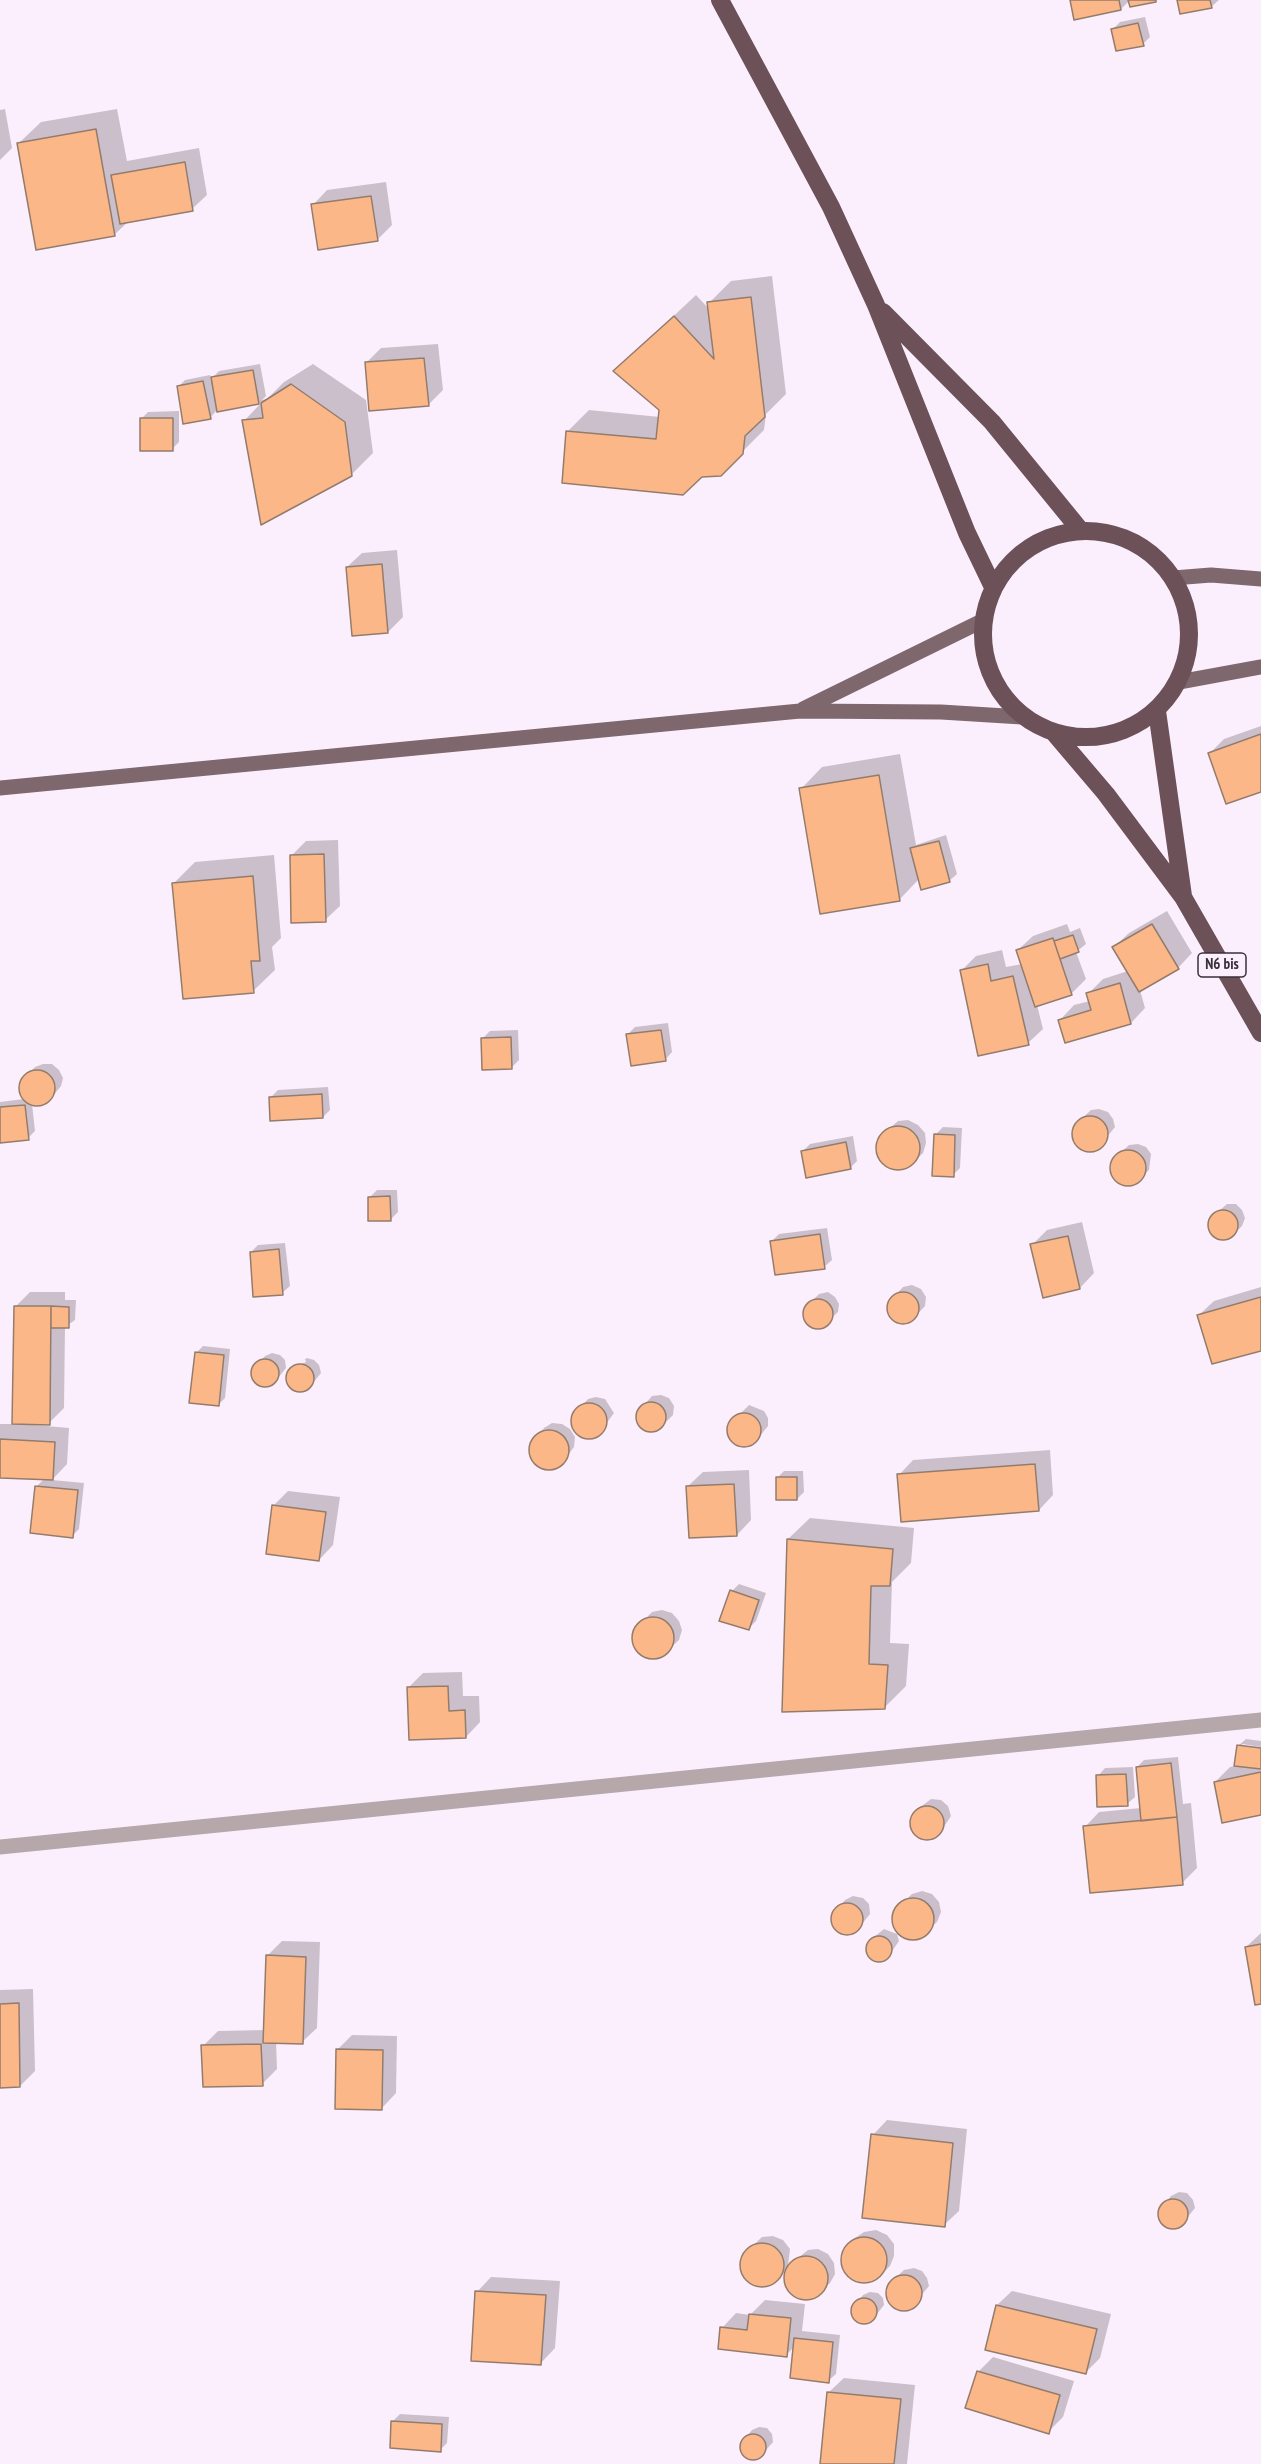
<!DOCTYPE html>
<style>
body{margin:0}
canvas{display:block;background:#fceffd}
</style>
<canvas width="1261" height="2464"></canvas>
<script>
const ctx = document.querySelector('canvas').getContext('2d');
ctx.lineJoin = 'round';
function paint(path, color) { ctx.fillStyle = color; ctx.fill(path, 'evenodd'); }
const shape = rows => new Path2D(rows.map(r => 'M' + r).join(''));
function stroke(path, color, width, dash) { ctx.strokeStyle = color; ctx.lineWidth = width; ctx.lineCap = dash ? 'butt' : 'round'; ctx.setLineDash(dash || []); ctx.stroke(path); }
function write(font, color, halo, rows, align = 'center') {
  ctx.font = font + ' "PT Sans Narrow",sans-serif'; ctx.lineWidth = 6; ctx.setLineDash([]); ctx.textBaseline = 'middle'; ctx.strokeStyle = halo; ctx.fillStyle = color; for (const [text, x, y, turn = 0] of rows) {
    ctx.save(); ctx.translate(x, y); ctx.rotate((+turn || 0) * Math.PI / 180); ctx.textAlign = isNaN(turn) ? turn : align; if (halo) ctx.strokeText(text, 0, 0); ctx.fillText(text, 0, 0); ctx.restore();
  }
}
const shadow = shape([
 [1072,0,1130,0,1121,9],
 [1179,0,1219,0,1211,7],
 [1145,17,1150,37,1143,44,1113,29,1120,22],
 [5,109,12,148,0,160,0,110],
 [117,109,127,161,199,148,207,195,192,209,129,221,114,235,19,143,41,122],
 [386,182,392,225,378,239,313,205,327,190],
 [772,276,786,394,766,414,764,430,720,474,567,432,589,410,660,417,661,410,615,371,696,295,710,310,709,303,731,281],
 [438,344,443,390,428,405,366,363,381,348],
 [260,364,266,396,262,400,267,399,284,382,313,364,366,400,373,453,351,475,244,421,262,402,217,410,210,418,178,387,185,380,210,375,211,379,219,371],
 [179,411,179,442,172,449,141,419,148,412],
 [397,550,403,617,388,632,347,567,362,553],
 [1261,726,1261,790,1209,754,1224,739],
 [900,754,916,845,946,835,957,874,949,881,919,879,900,899,822,912,801,789,822,767],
 [338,840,340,906,325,920,291,856,306,841],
 [274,855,281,938,272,947,275,970,253,991,174,883,195,862],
 [1167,911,1192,953,1178,968,1140,990,1145,1008,1131,1023,1066,1042,1060,1020,1074,1005,1090,1001,1088,994,1103,979,1128,971,1114,947,1129,933],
 [1067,924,1070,932,1080,928,1086,944,1076,952,1086,979,1071,994,1037,1005,1043,1029,1028,1043,962,970,976,956,1002,950,1006,967,1022,964,1018,950,1033,936],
 [668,1023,672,1052,665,1060,628,1034,635,1027],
 [518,1030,519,1060,512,1067,482,1039,490,1031],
 [43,1064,52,1064,59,1070,63,1078,61,1086,48,1102,32,1104,35,1131,28,1138,0,1141,0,1102,24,1099,21,1090,21,1082,35,1067],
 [328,1087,330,1110,323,1117,271,1097,278,1090],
 [1099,1109,1108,1112,1113,1119,1115,1127,1097,1149,1080,1148,1074,1141,1076,1124,1091,1110],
 [908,1120,918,1125,925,1133,926,1143,923,1153,915,1161,905,1167,895,1169,885,1165,878,1156,877,1146,881,1136,898,1121],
 [943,1127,962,1128,960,1168,953,1175,936,1134],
 [853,1136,857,1161,850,1168,803,1151,810,1144],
 [1138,1144,1146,1147,1151,1154,1149,1170,1134,1184,1118,1182,1113,1175,1115,1158,1129,1145],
 [377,1190,397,1190,398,1212,391,1219,369,1198],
 [1227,1204,1236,1204,1242,1210,1245,1218,1242,1226,1234,1234,1226,1239,1218,1238,1211,1233,1209,1225,1212,1217],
 [1082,1222,1094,1273,1080,1288,1032,1245,1047,1230],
 [827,1228,832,1260,824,1267,772,1241,779,1234],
 [285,1243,290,1286,282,1293,251,1252,258,1245],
 [912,1285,921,1289,926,1297,925,1306,911,1321,902,1322,893,1319,888,1311,889,1302,903,1287],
 [1261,1287,1261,1349,1199,1315,1214,1301],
 [30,1292,65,1292,65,1300,76,1300,75,1320,65,1327,64,1408,49,1423,34,1423,34,1425,69,1428,67,1464,52,1480,84,1483,79,1529,72,1536,37,1486,45,1478,0,1476,0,1424,14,1424,15,1307],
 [828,1292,835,1297,839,1304,838,1312,823,1326,815,1327,808,1323,804,1316,806,1307,819,1294],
 [203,1346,230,1349,225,1398,218,1405,196,1353],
 [272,1353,280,1355,285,1360,286,1368,274,1383,266,1386,259,1384,253,1378,253,1370,265,1356],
 [307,1358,314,1360,319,1365,321,1373,309,1388,302,1391,294,1389,289,1384,288,1376,294,1367,306,1362,305,1359,299,1363],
 [661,1395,669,1398,674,1406,673,1415,659,1429,650,1432,642,1427,637,1420,638,1412,652,1396],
 [596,1397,605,1399,614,1413,598,1435,590,1437,581,1435,572,1422,574,1414,588,1399],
 [749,1405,764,1411,768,1418,768,1426,755,1442,739,1445,732,1441,729,1425],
 [552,1423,562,1424,570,1429,575,1437,574,1447,562,1463,544,1468,535,1462,530,1454,530,1445,544,1428],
 [1050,1450,1053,1495,1039,1510,899,1475,913,1460],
 [749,1470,751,1520,737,1535,688,1486,703,1472],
 [784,1471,803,1471,804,1492,797,1499,777,1478],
 [288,1491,340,1497,333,1545,319,1560,274,1505],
 [810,1518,914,1528,911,1563,892,1582,890,1643,909,1644,906,1686,884,1708,788,1539],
 [739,1584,766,1593,756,1621,749,1628,732,1591],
 [662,1610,672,1613,679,1621,682,1630,679,1640,663,1655,653,1658,643,1655,636,1647,633,1638,636,1628,652,1612],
 [462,1672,463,1696,479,1696,480,1722,466,1737,409,1687,423,1673],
 [1246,1739,1261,1741,1261,1747,1242,1744,1242,1747,1261,1750,1261,1813,1215,1782,1230,1767,1235,1766,1238,1746],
 [1178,1757,1183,1804,1191,1803,1197,1868,1182,1883,1085,1827,1099,1812,1141,1808,1137,1767,1144,1760],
 [1133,1767,1135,1797,1127,1804,1098,1776,1105,1768],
 [931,1799,941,1800,948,1806,951,1816,940,1833,931,1839,921,1838,913,1832,911,1822,914,1812],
 [922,1891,932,1894,939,1902,941,1912,937,1922,922,1936,912,1938,903,1935,896,1927,894,1918,897,1908,912,1894],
 [853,1896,863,1898,869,1904,870,1914,857,1930,849,1933,840,1932,834,1925,833,1915,845,1900],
 [884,1929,897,1934,899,1941,888,1957,882,1960,875,1960,866,1948,869,1941],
 [1261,1933,1261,2003,1246,1947],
 [282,1941,320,1942,317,2028,302,2042,276,2041,277,2069,262,2084,203,2046,218,2031,265,2030,267,1956],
 [33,1989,35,2071,20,2086,0,2086,0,1990],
 [352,2035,397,2036,396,2093,382,2108,337,2050],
 [887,2120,967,2129,959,2211,944,2225,873,2135],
 [1179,2192,1187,2193,1193,2200,1195,2208,1183,2223,1175,2227,1166,2226,1160,2220,1159,2211,1171,2196],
 [876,2230,887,2235,894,2244,894,2256,890,2266,882,2274,873,2281,861,2282,850,2278,843,2269,842,2257,847,2246,855,2238,864,2232],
 [773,2236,783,2240,790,2249,788,2266,808,2250,818,2249,828,2254,834,2263,835,2274,830,2283,813,2298,802,2298,792,2293,787,2284,786,2271,770,2285,759,2286,749,2282,742,2273,741,2262,745,2253,762,2237],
 [914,2268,922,2271,927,2278,929,2286,911,2308,902,2310,894,2307,888,2300,887,2291,890,2283,904,2270],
 [491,2277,560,2281,555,2348,541,2363,477,2292],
 [1012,2291,1111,2314,1100,2358,1085,2373,997,2305],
 [870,2292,878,2293,883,2298,884,2305,873,2319,866,2323,859,2322,852,2310,863,2295],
 [765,2300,805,2304,802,2331,840,2335,836,2374,828,2381,795,2346,786,2355,722,2328,736,2313,750,2315],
 [993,2357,1074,2381,1063,2417,1048,2432,978,2372],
 [844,2378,915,2385,907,2464,821,2464,829,2392],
 [400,2414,449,2417,447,2443,440,2450,393,2421],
 [759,2427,767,2428,772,2434,773,2442,761,2456,754,2459,747,2458,741,2452,740,2444,752,2430]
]);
const building = shape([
 [1070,0,1119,0,1121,10,1074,20,1070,0],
 [1128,0,1156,0,1156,2,1130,7,1128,0],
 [1177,0,1210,0,1212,8,1180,14,1177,0],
 [1138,23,1144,46,1116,51,1111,29,1138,23],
 [96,129,115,236,36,250,17,143,96,129],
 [185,162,193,211,120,224,111,175,185,162],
 [371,196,378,241,318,250,311,204,371,196],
 [751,297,765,417,745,436,743,454,721,476,702,477,683,495,562,483,566,431,656,439,659,410,613,371,674,316,714,359,707,302,751,297],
 [424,358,429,406,369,411,365,362,424,358],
 [253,370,259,404,217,412,211,377,253,370],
 [203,381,211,419,183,424,177,386,203,381],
 [291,384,345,422,352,476,261,525,242,420,263,418,261,403,291,384],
 [140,418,173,418,173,451,140,451,140,418],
 [382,564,388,633,352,636,346,567,382,564],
 [1261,734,1261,792,1226,804,1208,753,1261,734],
 [879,775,900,901,820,914,799,788,879,775],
 [939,841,950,882,921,890,910,848,939,841],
 [324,854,326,922,291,923,290,855,324,854],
 [253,876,260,961,251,961,254,993,183,999,172,883,253,876],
 [1152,924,1179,969,1139,992,1112,947,1152,924],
 [1073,935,1079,952,1060,959,1054,941,1073,935],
 [1053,938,1072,995,1035,1007,1016,950,1053,938],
 [988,964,991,981,1013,976,1029,1045,978,1056,960,970,988,964],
 [1120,983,1131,1024,1065,1043,1058,1020,1091,1010,1086,993,1120,983],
 [661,1030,666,1061,631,1066,626,1034,661,1030],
 [511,1037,512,1069,482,1070,481,1038,511,1037],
 '19 1088a18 18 0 1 1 36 0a18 18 0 1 1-36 0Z',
 [322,1094,323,1118,270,1121,269,1097,322,1094],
 [25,1105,29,1140,0,1143,0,1107,25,1105],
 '1072 1134a18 18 0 1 1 36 0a18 18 0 1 1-36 0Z',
 '876 1148a22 22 0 1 1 44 0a22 22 0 1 1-44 0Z',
 [934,1134,955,1135,954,1177,932,1176,934,1134],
 [846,1142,851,1169,806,1178,801,1151,846,1142],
 '1110 1168a18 18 0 1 1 36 0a18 18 0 1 1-36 0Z',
 [390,1196,391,1221,368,1221,368,1197,390,1196],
 '1208 1225a15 15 0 1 1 30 0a15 15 0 1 1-30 0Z',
 [820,1234,825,1269,775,1275,770,1241,820,1234],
 [1068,1236,1080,1289,1043,1298,1030,1244,1068,1236],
 [279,1249,283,1295,253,1297,250,1252,279,1249],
 '887 1308a16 16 0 1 1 32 0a16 16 0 1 1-32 0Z',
 [1261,1297,1261,1351,1212,1364,1197,1315,1261,1297],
 '803 1314a15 15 0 1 1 30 0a15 15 0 1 1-30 0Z',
 [14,1306,51,1306,50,1425,12,1424,14,1306],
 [51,1306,69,1307,69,1328,51,1328,51,1306],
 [195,1352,224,1355,219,1406,189,1403,195,1352],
 '251 1373a14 14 0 1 1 28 0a14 14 0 1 1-28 0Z',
 '286 1378a14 14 0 1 1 28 0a14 14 0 1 1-28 0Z',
 '636 1417a15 15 0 1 1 30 0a15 15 0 1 1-30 0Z',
 '571 1421a18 18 0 1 1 36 0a18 18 0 1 1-36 0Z',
 '727 1430a17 17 0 1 1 34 0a17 17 0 1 1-34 0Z',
 '529 1450a20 20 0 1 1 40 0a20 20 0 1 1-40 0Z',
 [0,1439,55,1442,53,1480,0,1478,0,1439],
 [1035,1464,1039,1511,901,1522,897,1474,1035,1464],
 [776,1477,797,1477,797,1500,776,1500,776,1477],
 [734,1484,737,1536,689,1538,686,1486,734,1484],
 [35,1486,78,1490,73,1538,30,1533,35,1486],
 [272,1505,326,1512,319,1561,266,1554,272,1505],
 [787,1539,893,1549,890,1586,871,1586,869,1664,888,1665,885,1709,782,1712,787,1539],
 [730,1590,759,1600,749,1630,719,1621,730,1590],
 '632 1638a21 21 0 1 1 42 0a21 21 0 1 1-42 0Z',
 [448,1686,449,1711,465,1710,466,1738,409,1740,407,1687,448,1686],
 [1237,1745,1261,1748,1261,1769,1234,1766,1237,1745],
 [1171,1763,1177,1817,1141,1821,1136,1767,1171,1763],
 [1261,1772,1261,1815,1222,1823,1214,1782,1261,1772],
 [1126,1774,1128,1806,1097,1807,1096,1775,1126,1774],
 '910 1823a17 17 0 1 1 34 0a17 17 0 1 1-34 0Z',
 [1177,1817,1183,1885,1090,1893,1083,1826,1177,1817],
 '892 1919a21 21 0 1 1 42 0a21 21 0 1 1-42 0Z',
 '831 1919a16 16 0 1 1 32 0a16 16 0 1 1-32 0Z',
 '866 1949a13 13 0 1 1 26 0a13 13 0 1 1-26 0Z',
 [1261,1944,1261,2004,1255,2005,1245,1947,1261,1944],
 [266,1955,306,1957,303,2044,263,2043,266,1955],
 [19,2003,20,2087,0,2088,0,2004,19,2003],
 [261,2044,263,2086,203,2087,201,2045,261,2044],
 [336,2049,383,2050,382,2110,335,2109,336,2049],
 [871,2134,953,2143,945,2227,862,2218,871,2134],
 '1158 2214a15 15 0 1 1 30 0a15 15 0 1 1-30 0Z',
 '841 2260a23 23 0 1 1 46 0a23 23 0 1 1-46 0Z',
 '740 2265a22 22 0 1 1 44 0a22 22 0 1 1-44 0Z',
 '784 2278a22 22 0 1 1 44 0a22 22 0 1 1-44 0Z',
 '886 2293a18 18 0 1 1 36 0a18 18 0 1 1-36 0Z',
 [475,2291,546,2295,541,2365,471,2361,475,2291],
 '851 2311a13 13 0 1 1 26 0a13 13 0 1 1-26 0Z',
 [996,2305,1097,2329,1086,2374,985,2350,996,2305],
 [749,2314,791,2318,787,2357,718,2349,720,2327,747,2330,749,2314],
 [794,2338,833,2342,829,2383,790,2378,794,2338],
 [977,2371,1060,2395,1049,2434,965,2408,977,2371],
 [827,2392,901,2399,894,2464,820,2464,827,2392],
 [391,2421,442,2424,441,2452,390,2448,391,2421],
 '740 2447a13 13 0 1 1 26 0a13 13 0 1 1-26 0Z'
]);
const minor = shape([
 [0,1847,1261,1720]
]);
const major = shape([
 [1173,578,1211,575,1261,579],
 [1179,682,1261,667],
 [803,709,982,621],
 [0,788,800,711,941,712,1022,717]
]);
const highway = shape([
 [720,0,831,207,876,305,967,533,993,587],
 [883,312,992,422,1081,531],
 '983 634a103 103 0 1 1 206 0a103 103 0 1 1-206 0Z',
 [1157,711,1183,896],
 [1055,734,1106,794,1183,897,1261,1033]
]);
const shields = [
 [1222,965,48]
];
const shieldNames = [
 ["N6 bis",1222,965]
];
paint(shadow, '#0003');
paint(building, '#fcb788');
stroke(building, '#947c6c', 1.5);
stroke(minor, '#b5a7aa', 15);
stroke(major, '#7f676e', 15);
stroke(highway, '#6c5158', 18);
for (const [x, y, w] of shields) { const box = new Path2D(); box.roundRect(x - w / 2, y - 12, w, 24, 4.5); ctx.fillStyle = '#fceffd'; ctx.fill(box); stroke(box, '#38313a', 1.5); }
write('bold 15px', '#38313a', null, shieldNames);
</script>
